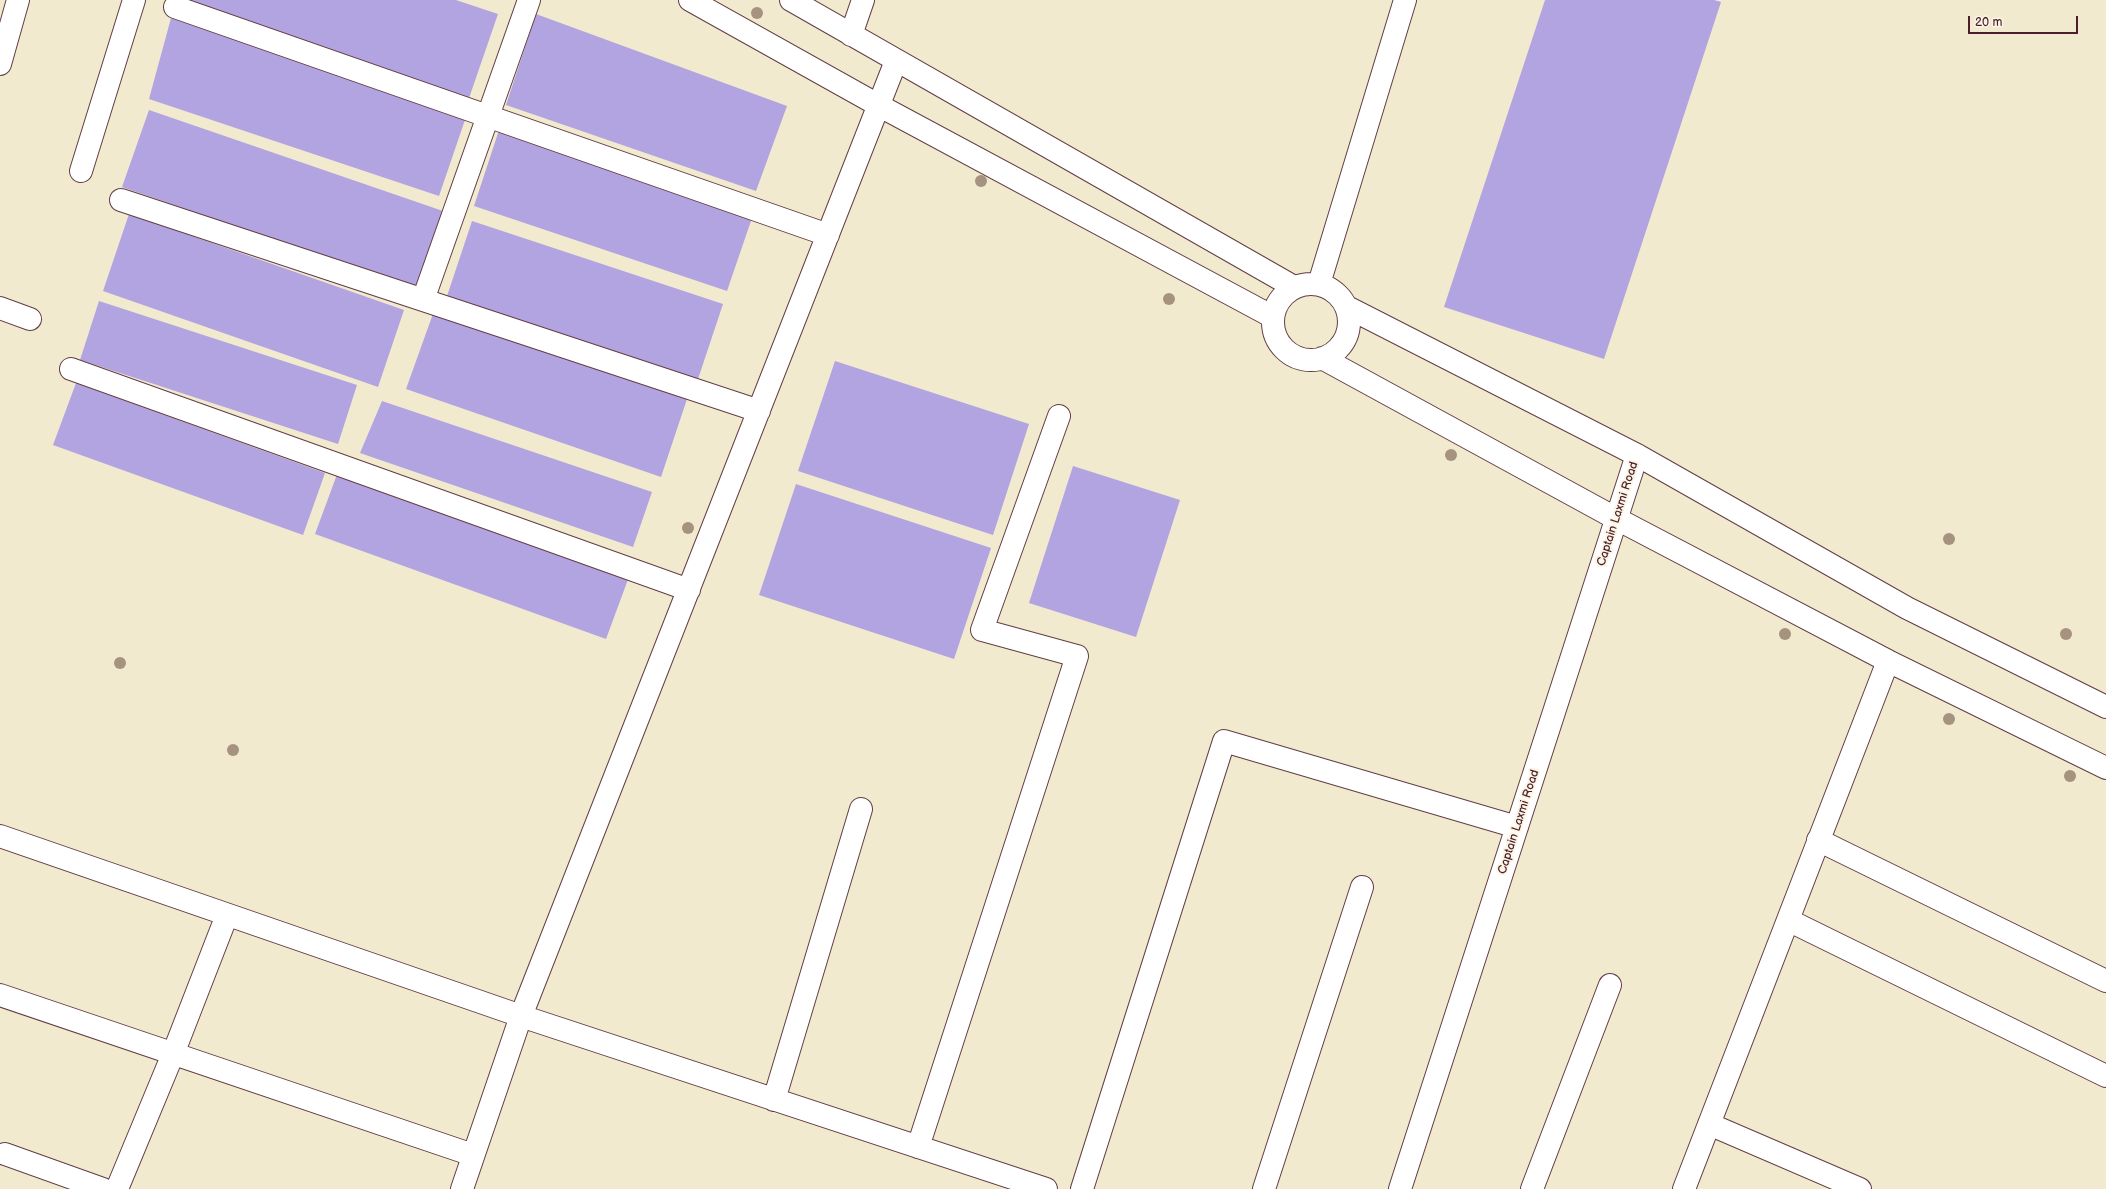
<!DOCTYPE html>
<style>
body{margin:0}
#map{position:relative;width:2106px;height:1189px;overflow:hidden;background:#f1eacf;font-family:"Balsamiq Sans",sans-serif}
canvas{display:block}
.scale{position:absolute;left:1968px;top:16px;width:110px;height:18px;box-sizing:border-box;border:2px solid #4a1f2b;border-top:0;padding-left:5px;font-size:12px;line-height:14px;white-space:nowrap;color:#4a1f2b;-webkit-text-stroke:3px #fcf5e5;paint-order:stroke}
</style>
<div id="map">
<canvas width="2106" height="1189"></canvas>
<div class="scale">20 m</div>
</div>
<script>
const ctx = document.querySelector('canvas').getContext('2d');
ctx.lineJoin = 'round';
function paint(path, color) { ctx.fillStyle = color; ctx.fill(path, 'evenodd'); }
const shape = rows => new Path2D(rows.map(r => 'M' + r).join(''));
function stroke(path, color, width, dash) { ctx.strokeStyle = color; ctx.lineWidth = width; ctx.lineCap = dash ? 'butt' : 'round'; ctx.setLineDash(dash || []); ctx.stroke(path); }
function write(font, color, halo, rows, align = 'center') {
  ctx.font = font + ' "Balsamiq Sans",sans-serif'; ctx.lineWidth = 4; ctx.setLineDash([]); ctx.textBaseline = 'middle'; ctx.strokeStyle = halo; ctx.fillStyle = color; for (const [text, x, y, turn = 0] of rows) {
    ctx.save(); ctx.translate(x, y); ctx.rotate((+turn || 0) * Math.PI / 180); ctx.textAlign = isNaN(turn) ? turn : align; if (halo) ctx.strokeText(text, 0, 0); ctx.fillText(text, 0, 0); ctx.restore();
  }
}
const building = shape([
 [177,0,456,0,498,14,468,101],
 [1545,0,1714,0,1721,2,1604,359,1444,307],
 [536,14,787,106,756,191,506,105],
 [171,18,466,117,439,196,149,99],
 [149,110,443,211,417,289,122,187],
 [499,130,753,215,727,291,474,206],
 [129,214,404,310,378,387,103,291],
 [472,221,723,304,698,379,447,296],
 [99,301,357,385,338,444,80,360],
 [434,311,687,399,661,477,406,389],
 [835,361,1029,424,993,535,798,471],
 [76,383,325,473,303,535,53,445],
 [382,401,652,492,633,547,360,453],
 [1073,466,1180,500,1136,637,1029,603],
 [339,469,630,574,606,639,315,534],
 [796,484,991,548,954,659,759,595]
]);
const minor = shape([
 [690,0,878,105,1273,317],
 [791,0,1294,287],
 [175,7,828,235],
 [851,35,863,0],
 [0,64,18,0],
 [81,171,134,0],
 [121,200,759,411],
 '1273 322a38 38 0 1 1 76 0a38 38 0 1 1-76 0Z',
 [1319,284,1405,0],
 [423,300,529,0],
 [1347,307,1637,455,1907,608,2106,707],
 [0,308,30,319],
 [1322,358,1617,519,1888,661,2106,768],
 [71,369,689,590],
 [0,836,521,1016,1046,1189],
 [1818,840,2106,981],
 [1788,920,2106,1076],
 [0,995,473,1155],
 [774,1100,861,809],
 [1709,1124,1860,1189],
 [918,1147,1077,656,982,630,1059,416],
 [5,1154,103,1189],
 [117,1189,173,1054,227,915],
 [462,1189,521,1016,896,61],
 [1082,1189,1224,741,1517,827],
 [1264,1189,1362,887],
 [1400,1189,1637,455],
 [1532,1189,1610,985],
 [1684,1189,1888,661]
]);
const trees = [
 [757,13],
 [981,181],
 [1169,299],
 [1451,455],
 [688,528],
 [1949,539],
 [1785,634],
 [2066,634],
 [120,663],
 [1949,719],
 [233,750],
 [2070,776]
];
const streetNames = [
 ["Captain Laxmi Road",1618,514,-72],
 ["Captain Laxmi Road",1519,822,-72]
];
paint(building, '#b2a3e1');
stroke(minor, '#633d44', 24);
stroke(minor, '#fff', 22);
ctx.fillStyle = '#a6937f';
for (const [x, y] of trees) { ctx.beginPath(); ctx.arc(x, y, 6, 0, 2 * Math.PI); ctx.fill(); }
write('12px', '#4a1f2b', '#fcf5e5', streetNames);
</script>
